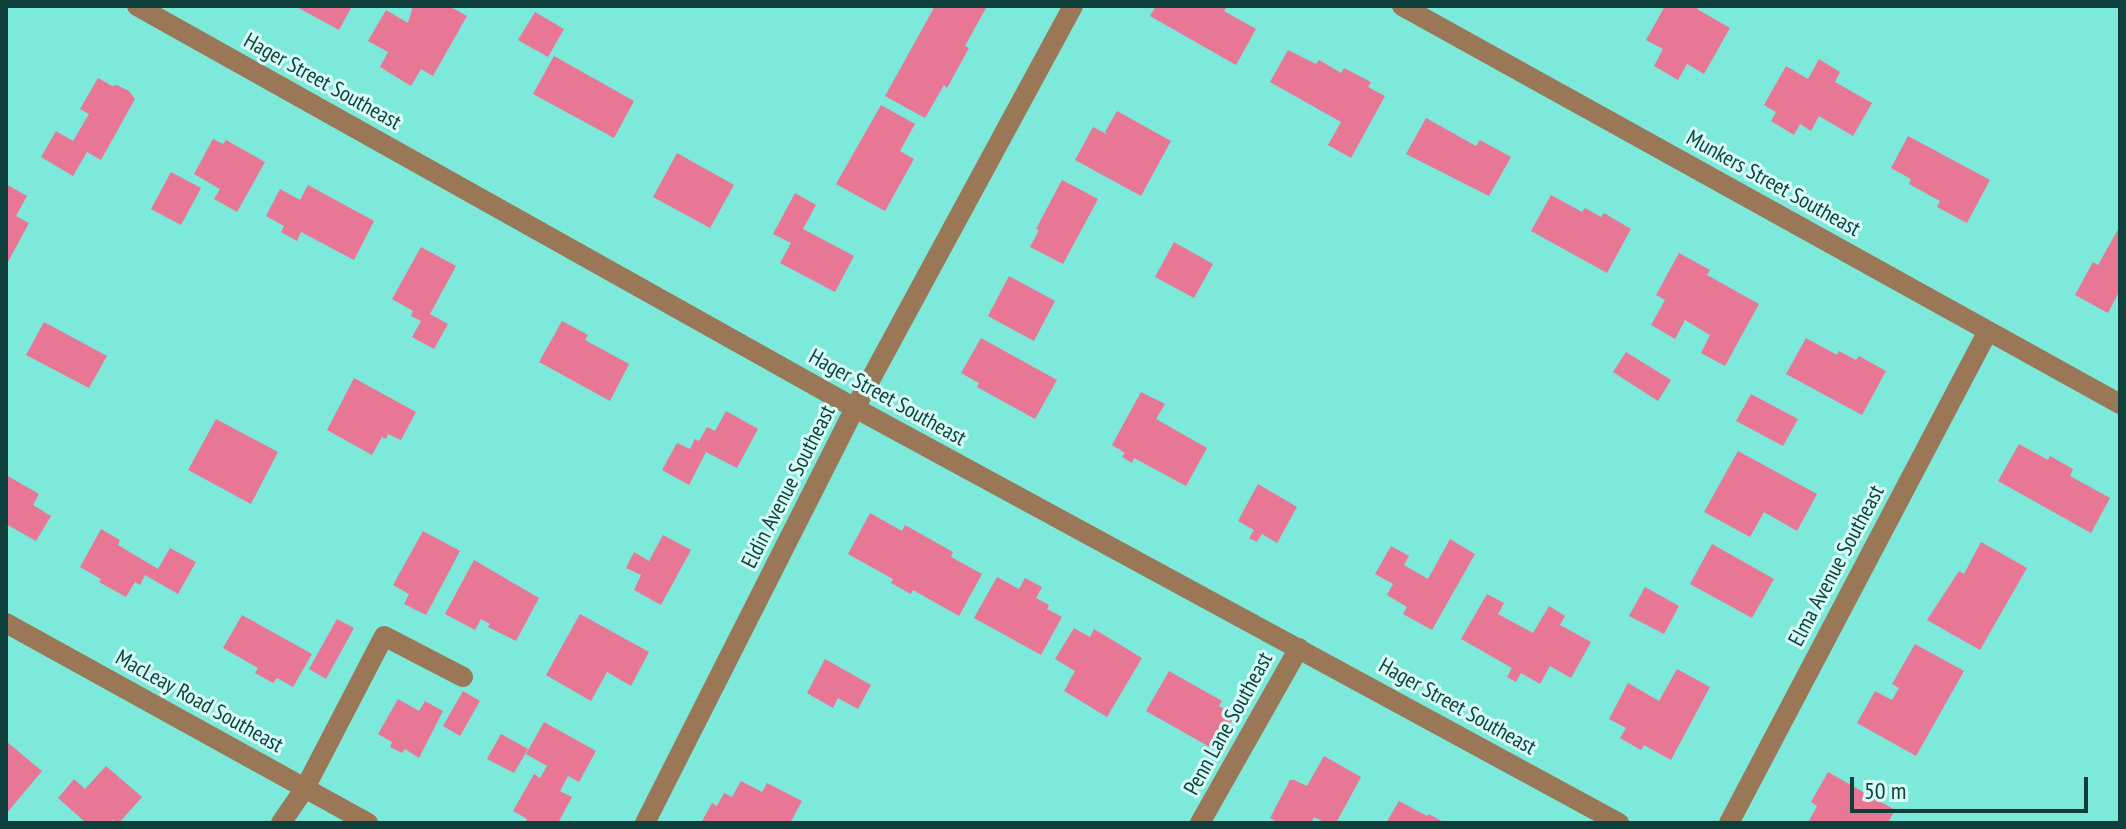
<!DOCTYPE html>
<style>
body{margin:0}
#map{position:relative;width:2126px;height:829px;overflow:hidden;background:#7ce9db;font-family:"PT Sans Narrow",sans-serif}
canvas{display:block}
.frame{position:absolute;inset:0;border:8px solid #0e3f3a;pointer-events:none}
.scale{position:absolute;left:1850px;top:777px;width:238px;height:36px;box-sizing:border-box;border:4px solid #0e3f3a;border-top:0;padding-left:10px;font-size:24px;line-height:28px;white-space:nowrap;color:#0e3f3a;-webkit-text-stroke:6px #d6fef7;paint-order:stroke}
</style>
<div id="map">
<canvas width="2126" height="829"></canvas>
<div class="frame"></div>
<div class="scale">50 m</div>
</div>
<script>
const ctx = document.querySelector('canvas').getContext('2d');
ctx.lineJoin = 'round';
function paint(path, color) { ctx.fillStyle = color; ctx.fill(path, 'evenodd'); }
const shape = rows => new Path2D(rows.map(r => 'M' + r).join(''));
function stroke(path, color, width, dash) { ctx.strokeStyle = color; ctx.lineWidth = width; ctx.lineCap = dash ? 'butt' : 'round'; ctx.setLineDash(dash || []); ctx.stroke(path); }
function write(font, color, halo, rows, align = 'center') {
  ctx.font = font + ' "PT Sans Narrow",sans-serif'; ctx.lineWidth = 6; ctx.setLineDash([]); ctx.textBaseline = 'middle'; ctx.strokeStyle = halo; ctx.fillStyle = color; for (const [text, x, y, turn = 0] of rows) {
    ctx.save(); ctx.translate(x, y); ctx.rotate((+turn || 0) * Math.PI / 180); ctx.textAlign = isNaN(turn) ? turn : align; if (halo) ctx.strokeText(text, 0, 0); ctx.fillText(text, 0, 0); ctx.restore();
  }
}
const building = shape([
 [295,6,352,6,339,30],
 [413,6,449,6,467,16,433,76,421,69,411,86,380,67,388,52,368,41,386,10,408,23],
 [935,6,987,6,965,46,969,48,947,88,944,85,925,118,885,96],
 [1156,6,1227,6,1224,11,1256,29,1236,65,1150,16],
 [1665,6,1699,6,1697,9,1730,28,1704,74,1687,64,1678,80,1654,66,1663,49,1646,40],
 [535,12,564,29,548,57,518,40],
 [1288,50,1316,64,1319,60,1341,73,1344,68,1371,82,1368,87,1385,96,1351,158,1328,145,1341,122,1270,82],
 [554,56,634,101,614,138,533,94],
 [1819,59,1840,72,1835,82,1872,103,1853,136,1819,116,1811,131,1800,124,1794,135,1771,121,1776,112,1764,105,1786,66,1808,79],
 [98,78,112,86,117,85,129,91,135,99,101,160,87,152,73,176,41,157,56,131,73,141,89,114,80,109],
 [881,105,915,124,900,151,914,159,885,211,836,184],
 [1117,111,1171,141,1141,196,1075,160,1093,127,1108,135,1105,132],
 [1426,118,1476,146,1480,140,1511,157,1489,196,1406,154],
 [1908,136,1990,180,1967,223,1937,207,1940,201,1909,184,1911,179,1891,168],
 [213,139,223,144,226,140,265,162,237,212,214,199,220,189,194,174],
 [677,153,734,185,710,228,653,197],
 [171,172,201,188,181,225,151,209],
 [1062,180,1098,199,1063,264,1030,247,1039,230,1036,229],
 [6,184,27,196,16,216,29,223,8,262,6,261],
 [308,185,374,221,354,260,301,232,297,241,281,232,284,226,266,216,280,189,300,200],
 [795,193,816,205,803,229,854,256,835,292,780,263,791,243,773,234],
 [1551,195,1582,212,1585,208,1601,217,1604,213,1631,229,1607,273,1531,231],
 [2120,226,2120,290,2108,313,2075,295,2093,262,2098,265],
 [1174,242,1213,264,1194,298,1155,277],
 [421,247,456,266,430,314,448,324,434,349,412,337,421,321,411,316,413,311,392,299],
 [1679,253,1710,270,1707,275,1759,304,1725,366,1701,353,1710,335,1685,320,1675,339,1651,325,1665,300,1656,295],
 [1009,276,1055,301,1034,341,988,316],
 [562,321,588,335,585,340,629,364,610,401,539,362],
 [44,322,107,356,89,388,26,355],
 [981,338,1057,380,1035,419,977,387,979,383,961,373],
 [1806,338,1837,355,1839,351,1856,360,1859,356,1886,371,1862,415,1786,374],
 [1626,352,1671,380,1658,401,1613,372],
 [354,378,416,412,401,440,388,434,386,439,382,437,372,455,327,430],
 [1141,392,1165,404,1156,419,1207,448,1186,486,1134,458,1132,463,1122,457,1125,453,1112,445],
 [1751,394,1798,419,1783,446,1736,421],
 [726,411,758,429,737,468,706,452,689,485,662,470,677,443,690,449,695,439,699,441,707,427,715,431],
 [216,419,278,452,251,504,188,470],
 [2019,444,2048,460,2050,456,2073,469,2070,476,2110,498,2091,533,1998,481],
 [1738,451,1817,494,1797,531,1764,512,1750,537,1704,512],
 [6,475,39,494,33,505,51,516,36,541,6,524],
 [1258,484,1297,507,1277,543,1262,534,1257,542,1249,538,1254,530,1238,521],
 [870,513,902,531,905,525,953,552,951,557,982,574,959,616,913,590,911,594,891,583,893,579,848,554],
 [101,529,120,540,118,545,158,569,170,548,196,562,178,594,145,575,140,585,135,582,126,597,99,582,101,579,80,567],
 [423,531,460,551,426,615,404,604,409,594,393,585],
 [663,535,691,550,661,605,634,590,641,575,626,568,634,552,649,561],
 [1450,539,1475,554,1432,630,1403,614,1407,607,1387,595,1393,584,1375,574,1391,546,1409,556,1404,565,1428,579],
 [1981,542,2027,568,1980,650,1927,620,1959,571,1964,574],
 [1712,544,1774,579,1752,618,1690,584],
 [474,560,539,598,516,641,488,627,490,624,481,619,475,630,445,614],
 [997,577,1019,589,1025,578,1042,587,1036,598,1049,605,1047,609,1062,617,1041,655,974,618],
 [1645,587,1679,606,1664,634,1629,616],
 [1487,594,1504,603,1498,614,1533,633,1549,606,1565,616,1560,625,1591,642,1571,678,1550,666,1540,684,1521,673,1516,682,1507,677,1512,668,1461,639],
 [580,614,649,652,631,686,607,672,591,701,546,675],
 [242,615,312,654,293,687,277,678,273,683,255,673,258,668,223,648],
 [337,619,354,628,326,679,309,669],
 [1074,628,1090,637,1094,629,1142,658,1107,717,1064,691,1075,671,1055,659],
 [1915,644,1964,671,1916,756,1857,723,1875,691,1892,700,1899,688,1892,684],
 [825,659,871,685,858,709,838,698,833,708,807,693],
 [1677,669,1710,687,1671,760,1644,745,1641,750,1620,738,1626,728,1609,719,1628,683,1659,701],
 [1169,671,1222,701,1219,706,1235,715,1215,750,1146,711],
 [463,691,480,701,460,736,443,726],
 [398,699,419,711,425,701,443,711,419,758,405,749,402,753,390,747,392,742,378,734],
 [544,722,596,751,579,782,568,776,560,791,572,797,558,823,525,823,527,819,513,811,534,774,540,778,547,766,526,754],
 [501,734,528,749,514,773,487,759],
 [7,742,42,771,6,814,6,743],
 [1324,756,1361,777,1336,823,1326,823,1314,817,1311,823,1279,823,1270,818,1290,780,1294,780,1307,786],
 [106,766,142,797,119,823,113,820,110,823,86,823,58,798,74,779,85,789],
 [1828,772,1895,810,1888,823,1808,823,1817,806,1811,802],
 [741,781,762,792,767,783,802,801,790,823,701,823,712,803,717,806,724,793,732,797],
 [1399,801,1427,816,1429,814,1445,823,1386,823]
]);
const minor = shape([
 [137,6,855,408,1619,823],
 [1402,6,2120,404],
 [6,623,368,823],
 [281,823,305,788,384,636,463,677],
 [645,823,855,408,1073,6],
 [1200,823,1299,648],
 [1729,823,1988,331]
]);
const streetNames = [
 ["Hager Street Southeast",322,82,29],
 ["Munkers Street Southeast",1773,184,29],
 ["Hager Street Southeast",887,398,29],
 ["Eldin Avenue Southeast",789,487,-63],
 ["Elma Avenue Southeast",1837,566,-62],
 ["MacLeay Road Southeast",199,702,29],
 ["Hager Street Southeast",1457,707,29],
 ["Penn Lane Southeast",1229,724,-61]
];
paint(building, '#e87796');
stroke(minor, '#9a7756', 20);
write('22px', '#0e3f3a', '#d6fef7', streetNames);
</script>
